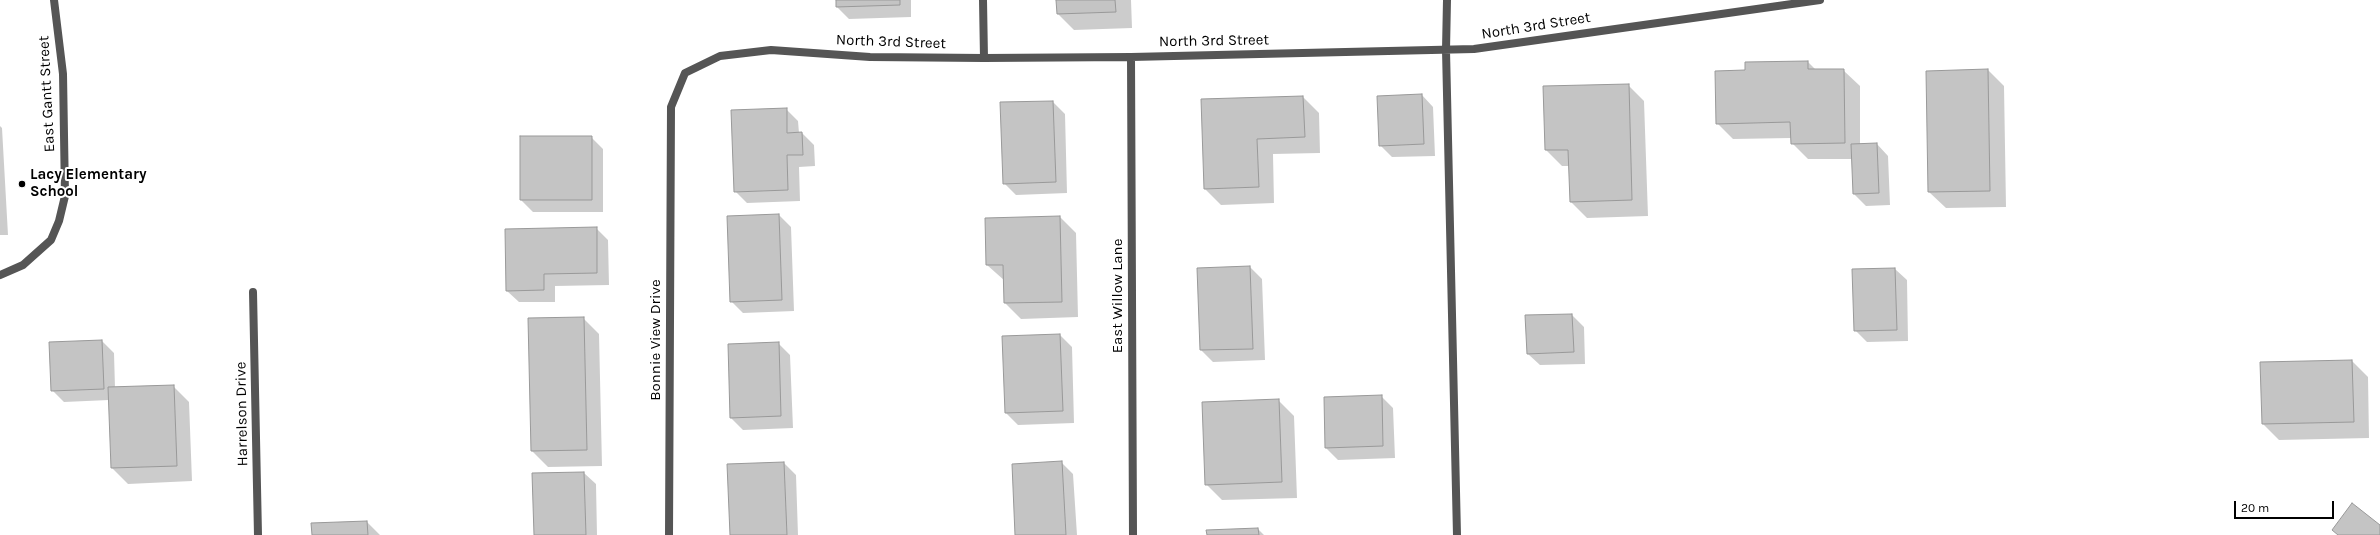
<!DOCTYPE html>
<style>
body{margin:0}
#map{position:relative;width:2380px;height:535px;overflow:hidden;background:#fff;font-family:Karla,sans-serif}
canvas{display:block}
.scale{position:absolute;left:2234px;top:501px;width:100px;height:18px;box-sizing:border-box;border:2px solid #000;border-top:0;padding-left:5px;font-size:12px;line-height:14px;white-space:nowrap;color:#000;-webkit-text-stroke:3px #fff;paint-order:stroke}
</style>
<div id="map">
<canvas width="2380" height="535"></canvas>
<div class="scale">20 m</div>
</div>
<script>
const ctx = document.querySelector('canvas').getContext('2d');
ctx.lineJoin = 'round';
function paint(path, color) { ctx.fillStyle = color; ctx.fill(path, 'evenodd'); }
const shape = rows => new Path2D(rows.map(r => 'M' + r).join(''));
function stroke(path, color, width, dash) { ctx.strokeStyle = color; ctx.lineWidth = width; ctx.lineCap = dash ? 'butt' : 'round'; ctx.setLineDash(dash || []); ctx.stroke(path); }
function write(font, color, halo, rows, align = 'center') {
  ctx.font = font + ' Karla,sans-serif'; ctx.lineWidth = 4; ctx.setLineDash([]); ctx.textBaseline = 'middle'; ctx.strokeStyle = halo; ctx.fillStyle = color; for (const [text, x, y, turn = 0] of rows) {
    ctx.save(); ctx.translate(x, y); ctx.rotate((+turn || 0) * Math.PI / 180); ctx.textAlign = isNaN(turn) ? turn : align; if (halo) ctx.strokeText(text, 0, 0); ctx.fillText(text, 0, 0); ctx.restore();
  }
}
const shadow = shape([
 [837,0,911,0,911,17,849,19,837,7],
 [1057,0,1131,0,1132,28,1074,30,1058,14],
 [1808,62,1816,70,1843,70,1860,86,1860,145,1877,144,1888,156,1890,205,1866,206,1854,194,1852,159,1808,159,1792,143,1791,138,1733,139,1717,123,1746,71],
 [1988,70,2004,86,2006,207,1946,208,1929,192,1927,72],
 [1628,85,1644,101,1648,216,1587,218,1571,202,1570,166,1562,166,1546,150,1544,87],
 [1422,95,1433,107,1435,156,1392,157,1380,145],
 [1303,97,1319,113,1320,153,1273,154,1274,203,1221,205,1205,189,1202,100],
 [1053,102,1065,114,1067,193,1016,195,1004,183],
 [786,109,798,121,799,133,802,133,814,145,815,166,799,167,800,201,747,203,735,191],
 [0,126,2,128,8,235,0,235],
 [591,137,603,149,603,212,533,212,521,200],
 [779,215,791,227,794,311,743,313,731,301],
 [1060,217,1076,233,1078,317,1021,319,1005,303,1005,281,987,265,986,219],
 [596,228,608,240,609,285,555,286,555,302,519,302,507,291],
 [1250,267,1262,279,1265,360,1213,362,1201,350,1198,269],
 [1895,269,1907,280,1908,341,1867,342,1855,330],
 [1572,315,1584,327,1585,364,1540,365,1528,354],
 [583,318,599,334,602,466,548,467,532,451],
 [1060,335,1072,347,1074,423,1018,425,1006,413],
 [102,341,114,353,115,388,173,386,189,402,192,481,128,484,112,468,109,400,64,402,52,390,50,343],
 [778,343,790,355,793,428,743,430,731,418],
 [2352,361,2368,377,2369,438,2279,440,2263,424],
 [1381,396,1393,408,1395,458,1338,460,1326,448,1325,398],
 [1278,400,1294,416,1297,498,1222,500,1206,484],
 [1061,462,1073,474,1077,535,1016,535],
 [784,463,796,475,798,535,731,535],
 [584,473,596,484,597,535,535,535],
 [367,522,380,535,313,535],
 [1258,529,1264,535,1208,535]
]);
const building = shape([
 [836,0,900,0,900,5,836,7,836,0],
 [1056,0,1115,0,1116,12,1057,14,1056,0],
 [1808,61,1808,69,1844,69,1845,143,1791,144,1790,122,1716,124,1715,71,1745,70,1745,62,1808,61],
 [1988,69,1990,191,1928,192,1926,71,1988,69],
 [1629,84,1632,200,1570,202,1568,150,1545,150,1543,86,1629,84],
 [1422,94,1424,144,1379,146,1377,96,1422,94],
 [1303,96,1305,137,1257,139,1259,187,1204,189,1201,99,1303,96],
 [1053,101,1056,182,1003,184,1000,102,1053,101],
 [787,108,787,133,802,132,803,155,787,155,788,190,734,192,731,110,787,108],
 [520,136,592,136,592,200,520,200,520,136],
 [1877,143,1879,193,1853,194,1851,144,1877,143],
 [779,214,782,300,730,302,727,216,779,214],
 [1060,216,1062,302,1004,303,1003,265,986,265,985,218,1060,216],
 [597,227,597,273,544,274,544,290,506,291,505,229,597,227],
 [1250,266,1253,349,1200,350,1197,268,1250,266],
 [1895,268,1897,330,1854,331,1852,269,1895,268],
 [1572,314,1574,352,1527,354,1525,315,1572,314],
 [584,317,587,450,531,451,528,318,584,317],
 [1060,334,1063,411,1005,413,1002,336,1060,334],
 [102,340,104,389,51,391,49,342,102,340],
 [779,342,781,416,730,418,728,344,779,342],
 [2352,360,2354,422,2262,424,2260,362,2352,360],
 [174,385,177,466,111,468,108,387,174,385],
 [1382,395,1383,446,1325,448,1324,397,1382,395],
 [1279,399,1282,482,1205,485,1202,402,1279,399],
 [1062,461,1066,535,1015,535,1012,464,1062,461],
 [784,462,787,535,730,535,727,464,784,462],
 [584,472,586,535,534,535,532,473,584,472],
 [2352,503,2380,525,2380,535,2338,535,2332,530,2352,503],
 [367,521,368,535,312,535,311,523,367,521],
 [1258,528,1259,535,1207,535,1206,530,1258,528]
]);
const minor = shape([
 [983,0,984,58],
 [1447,0,1446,50,1457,535],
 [1131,57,1133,535],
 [0,275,23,265,51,240,59,221,65,196,63,74,54,0],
 [253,292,258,535],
 [669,535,671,107,685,73,720,56,771,50,870,57,984,58,1131,57,1474,49,1820,0]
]);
const markers = [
 [22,184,4,"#000"]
];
const streetNames = [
 ["North 3rd Street",1536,26,-9],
 ["North 3rd Street",1214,41,-1],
 ["North 3rd Street",891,42,2],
 ["East Gantt Street",47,94,-93],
 ["East Willow Lane",1118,296,-90],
 ["Bonnie View Drive",656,340,-90],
 ["Harrelson Drive",242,414,-91]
];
const poiNames = [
 ["Lacy Elementary",30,175],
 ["School",30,192]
];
paint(shadow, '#0003');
paint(building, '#c4c4c4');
stroke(building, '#999', 1);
stroke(minor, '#555', 8);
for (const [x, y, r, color] of markers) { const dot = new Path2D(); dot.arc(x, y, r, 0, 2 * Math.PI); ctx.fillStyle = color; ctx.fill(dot); stroke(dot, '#fff', 1.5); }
write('15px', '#000', '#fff', streetNames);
write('bold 15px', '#000', '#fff', poiNames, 'left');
</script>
